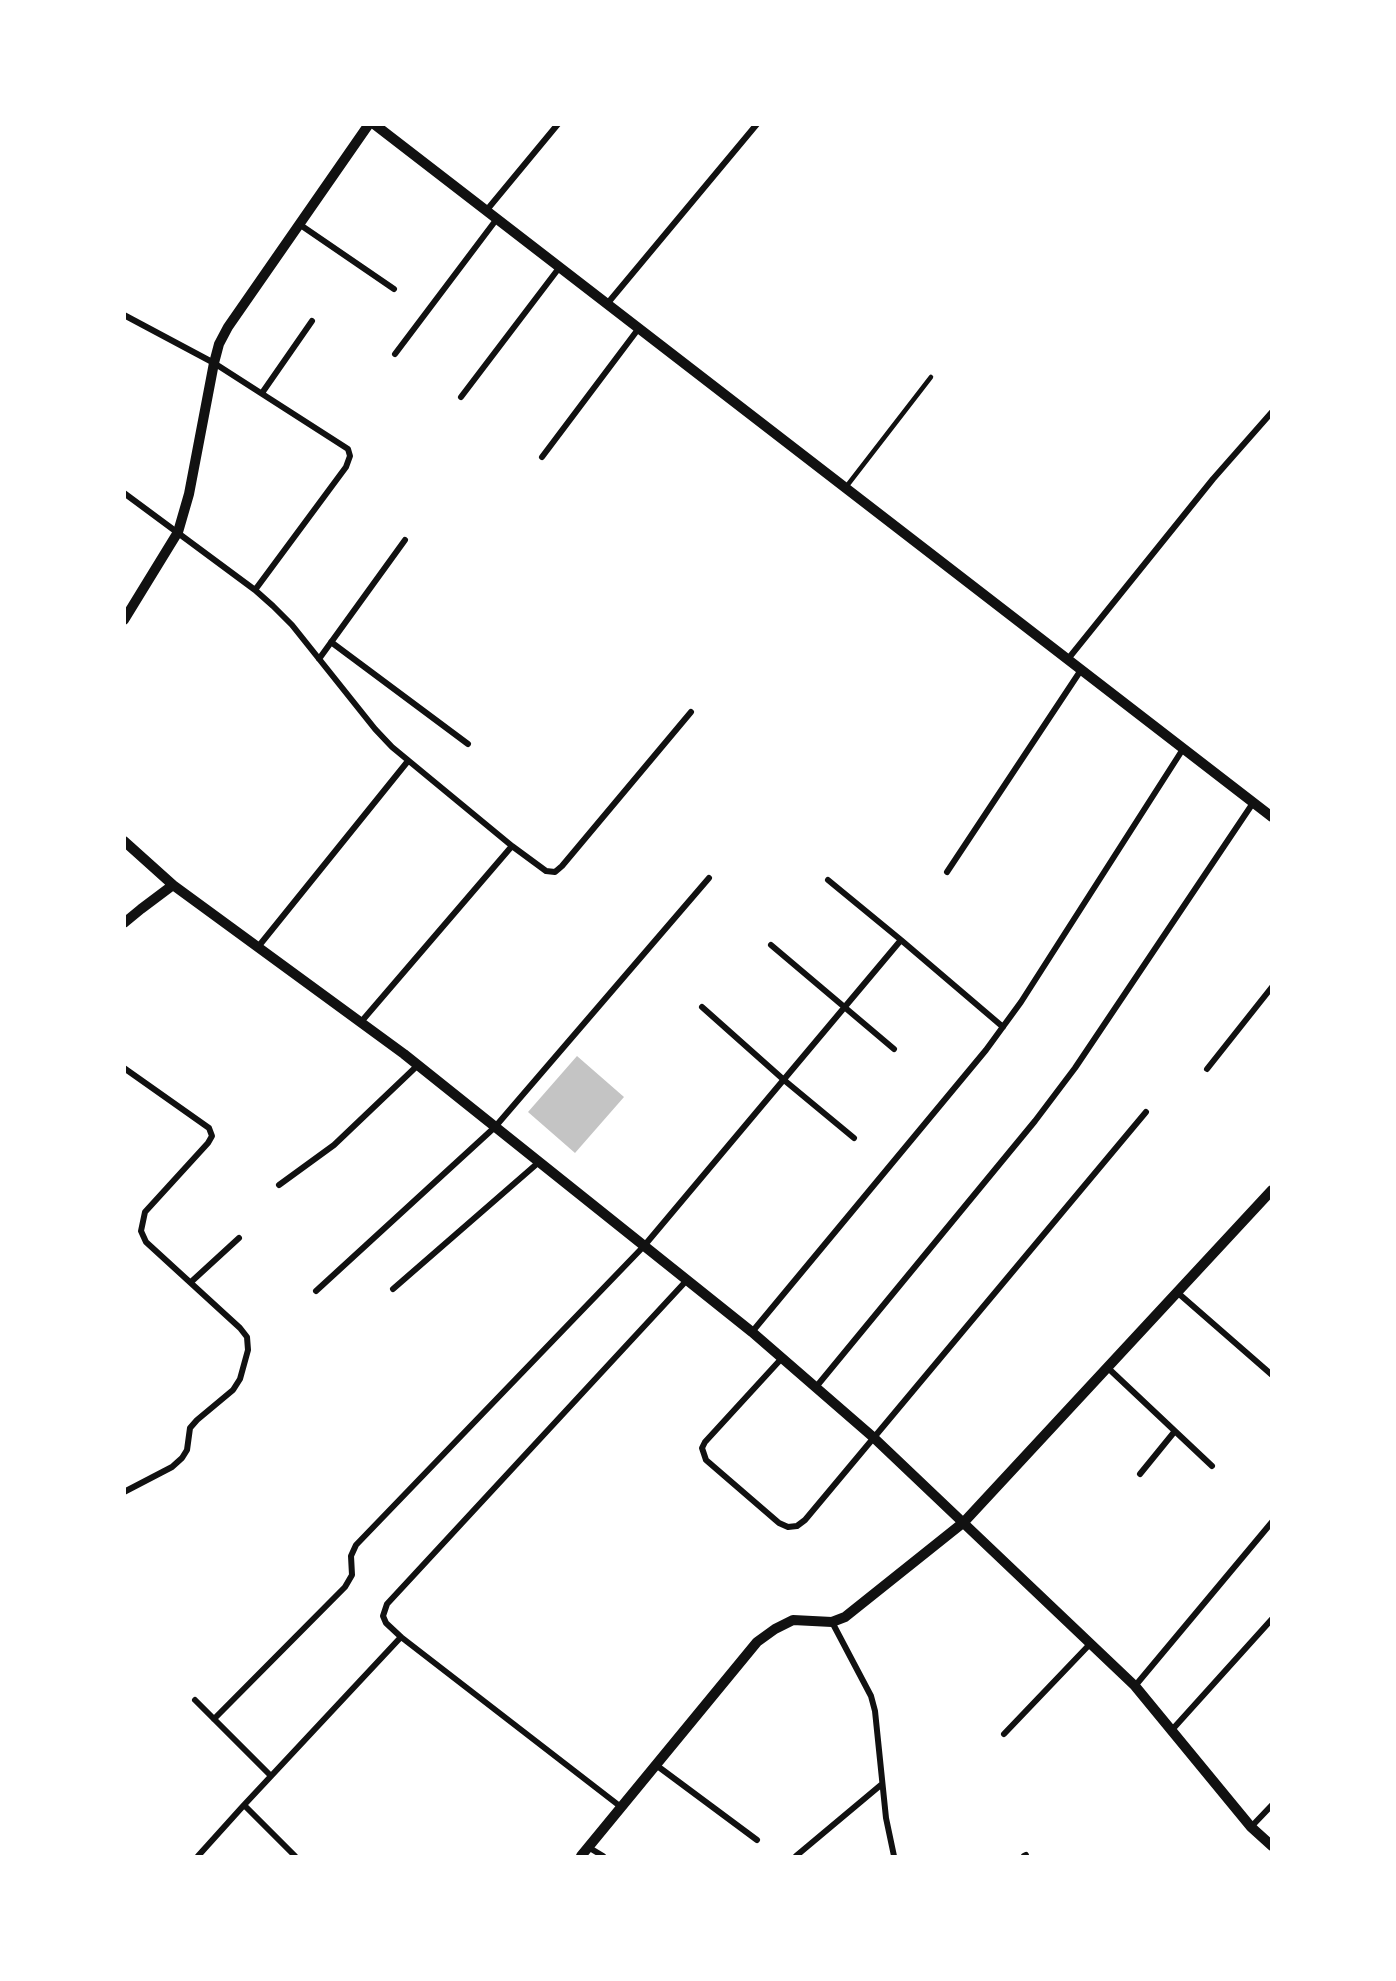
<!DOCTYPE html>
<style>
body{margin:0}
#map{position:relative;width:1396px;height:1981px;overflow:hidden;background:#fff;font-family:Poppins,sans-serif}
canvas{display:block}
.frame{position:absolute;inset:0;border:126px solid #fff;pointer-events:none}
</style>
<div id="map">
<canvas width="1396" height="1981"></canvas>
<div class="frame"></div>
</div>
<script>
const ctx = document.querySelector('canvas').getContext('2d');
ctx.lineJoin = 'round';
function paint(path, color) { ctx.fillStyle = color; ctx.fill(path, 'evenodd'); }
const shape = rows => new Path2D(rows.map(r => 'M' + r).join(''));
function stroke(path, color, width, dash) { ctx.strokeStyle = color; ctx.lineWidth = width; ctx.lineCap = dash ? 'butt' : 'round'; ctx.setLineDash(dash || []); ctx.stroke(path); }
const building = shape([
 [577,1056,624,1097,575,1153,528,1112]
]);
const service = shape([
 [846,487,931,377]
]);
const minor = shape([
 [486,211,558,124],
 [299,224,394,289],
 [607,304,757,124],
 [124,315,214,363,348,449,350,456,346,467,255,590],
 [395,354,496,220],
 [262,393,312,321],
 [461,397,559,268],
 [542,457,639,328],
 [124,493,255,590,273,606,292,625,375,729,392,747,512,846,361,1022],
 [331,642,468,744],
 [319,659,405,540],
 [1068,659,1213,479,1272,412],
 [512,846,546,871,555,872,562,866,691,712],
 [947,872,1081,670],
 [901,940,1003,1027],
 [771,945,894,1049],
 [258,947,408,761],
 [702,1007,784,1080,854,1138],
 [124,1068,209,1128,212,1136,208,1143,145,1212,141,1231,146,1242,240,1328,247,1337,248,1350,240,1379,233,1390,197,1420,190,1428,187,1450,182,1458,172,1467,124,1492],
 [1207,1069,1272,987],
 [279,1185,334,1145,418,1065],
 [191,1282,239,1238],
 [393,1289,539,1162],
 [316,1291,495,1127,709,878],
 [1178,1293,1272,1375],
 [752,1332,986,1050,1021,1002,1183,749],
 [782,1358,705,1442,702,1448,706,1460,779,1523,788,1527,797,1526,805,1520,1146,1112],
 [1108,1368,1212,1466],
 [816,1387,1035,1121,1075,1068,1253,803],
 [1140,1474,1175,1431],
 [832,1622,871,1696,875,1711,886,1818,894,1856],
 [401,1637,621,1807],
 [1135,1686,1272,1522],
 [195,1700,270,1775],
 [214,1719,345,1587,352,1575,351,1556,356,1545,644,1246,901,940,828,880],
 [1171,1731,1272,1619],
 [1004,1734,1090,1644],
 [656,1765,757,1840],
 [1251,1827,1272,1805],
 [588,1847,603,1856],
 [198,1856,244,1805],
 [295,1856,244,1805,401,1637,386,1623,383,1616,387,1604,687,1280],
 [796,1856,882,1784],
 [1024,1856,1026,1855]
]);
const tertiary = shape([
 [374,124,1272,817],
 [124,620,178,532,189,494,214,363,219,344,228,327,369,124],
 [124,841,173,885],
 [124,923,141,909,173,885,404,1054,752,1332,873,1437,1135,1686,1251,1827,1272,1846],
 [581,1856,757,1642,775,1629,793,1620,832,1622,845,1617,964,1522,1272,1190]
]);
paint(building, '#c4c4c4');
stroke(service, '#111', 4.5);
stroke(minor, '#111', 6);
stroke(tertiary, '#111', 10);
</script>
